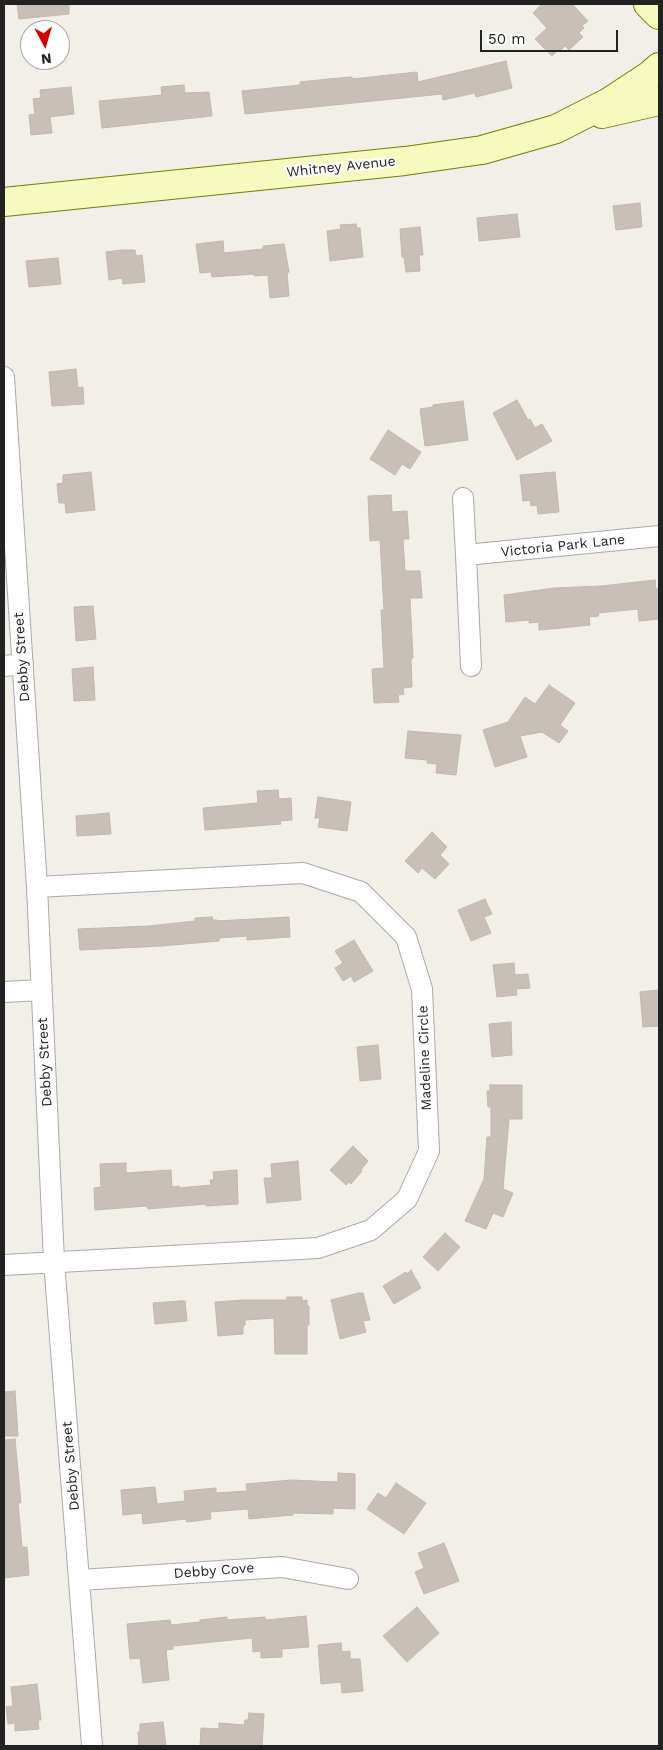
<!DOCTYPE html>
<style>
body{margin:0}
#map{position:relative;width:663px;height:1750px;overflow:hidden;background:#f2efe9;font-family:"Work Sans",sans-serif}
canvas{display:block}
.frame{position:absolute;inset:0;border:5px solid #222;pointer-events:none}
.north{position:absolute;left:20px;top:20px;width:50px;height:50px;box-sizing:border-box;background:#fff;border:1px solid #a7a7a7;border-radius:50%;rotate:174deg;font-size:14px;font-weight:700;line-height:20px;text-align:center;color:#222}
.north::after{content:'';display:block;margin:auto;width:18px;height:22px;background:#d40000;clip-path:polygon(50% 0,100% 100%,50% 72%,0 100%)}
.scale{position:absolute;left:480px;top:30px;width:138px;height:22px;box-sizing:border-box;border:2px solid #222;border-top:0;padding-left:6px;font-size:15px;line-height:18px;white-space:nowrap;color:#222;-webkit-text-stroke:4px #fff;paint-order:stroke}
</style>
<div id="map">
<canvas width="663" height="1750"></canvas>
<div class="frame"></div>
<div class="north">N</div>
<div class="scale">50 m</div>
</div>
<script>
const ctx = document.querySelector('canvas').getContext('2d');
ctx.lineJoin = 'round';
function paint(path, color) { ctx.fillStyle = color; ctx.fill(path, 'evenodd'); }
const shape = rows => new Path2D(rows.map(r => 'M' + r).join(''));
function stroke(path, color, width, dash) { ctx.strokeStyle = color; ctx.lineWidth = width; ctx.lineCap = dash ? 'butt' : 'round'; ctx.setLineDash(dash || []); ctx.stroke(path); }
function write(font, color, halo, rows, align = 'center') {
  ctx.font = font + ' "Work Sans",sans-serif'; ctx.lineWidth = 4.5; ctx.setLineDash([]); ctx.textBaseline = 'middle'; ctx.strokeStyle = halo; ctx.fillStyle = color; for (const [text, x, y, turn = 0] of rows) {
    ctx.save(); ctx.translate(x, y); ctx.rotate((+turn || 0) * Math.PI / 180); ctx.textAlign = isNaN(turn) ? turn : align; if (halo) ctx.strokeText(text, 0, 0); ctx.fillText(text, 0, 0); ctx.restore();
  }
}
const building = shape([
 [17,4,69,4,69,14,19,19,17,4],
 [542,4,572,4,588,21,582,26,584,28,579,33,583,37,569,50,565,46,560,51,559,49,552,56,535,39,547,28,533,13,542,4],
 [506,61,512,88,476,97,475,93,443,100,442,94,245,114,242,91,300,85,300,82,328,79,352,77,352,79,417,72,418,82,506,61],
 [184,85,185,93,209,92,212,116,102,128,99,101,162,95,161,87,184,85],
 [71,87,74,114,50,117,52,133,31,135,29,115,35,114,33,99,41,98,40,90,71,87],
 [640,203,642,227,616,230,613,206,640,203],
 [517,214,520,237,479,241,477,218,517,214],
 [356,224,357,228,360,228,363,257,330,261,327,231,341,229,340,225,356,224],
 [420,227,423,255,419,255,420,271,406,272,404,257,402,257,400,229,420,227],
 [223,241,224,253,263,249,263,246,284,244,289,272,287,273,289,296,270,298,268,275,254,276,254,274,212,277,211,272,200,273,196,244,223,241],
 [121,250,135,250,136,256,142,255,145,282,123,284,122,278,109,280,106,252,121,250],
 [58,258,61,284,29,287,26,261,58,258],
 [76,369,78,388,83,387,84,404,52,406,49,372,76,369],
 [517,400,528,420,530,419,535,428,542,424,552,441,517,460,493,413,517,400],
 [463,401,468,440,425,446,420,409,433,407,433,405,463,401],
 [388,430,421,452,410,469,402,464,395,475,370,459,388,430],
 [91,472,95,510,66,513,65,503,59,503,57,484,63,483,63,475,91,472],
 [555,472,559,512,538,514,537,505,531,506,530,500,523,501,520,475,555,472],
 [391,495,392,512,407,511,409,539,403,539,405,571,420,571,422,598,410,598,413,658,411,658,412,687,403,688,404,694,398,695,399,702,374,703,372,669,384,668,381,610,384,610,380,540,370,541,368,496,391,495],
 [655,580,656,589,659,589,659,619,639,621,638,609,598,613,599,616,589,617,590,625,561,628,539,630,539,622,529,623,529,620,506,622,504,595,554,588,601,586,655,580],
 [93,606,96,639,76,641,74,607,93,606],
 [93,667,95,700,74,701,72,669,93,667],
 [549,685,575,703,560,725,568,731,559,743,542,732,520,736,527,757,495,767,483,730,508,722,525,697,535,704,549,685],
 [408,731,461,735,456,775,436,773,437,764,427,763,427,760,405,758,408,731],
 [278,790,279,799,291,798,292,820,280,821,281,824,205,830,203,808,258,803,257,791,278,790],
 [318,797,351,802,347,831,318,827,320,818,315,818,318,797],
 [109,813,111,834,77,836,76,816,109,813],
 [432,832,447,847,440,855,449,864,435,879,422,868,418,873,405,861,432,832],
 [485,899,492,914,484,917,491,933,471,941,458,910,485,899],
 [212,917,213,920,217,920,217,921,289,917,290,937,247,940,247,936,219,938,219,941,162,946,80,950,78,929,149,926,195,921,195,918,212,917],
 [354,940,373,971,354,982,351,976,343,981,335,968,343,963,335,951,354,940],
 [514,963,515,975,528,974,530,988,516,989,517,995,497,997,493,965,514,963],
 [659,990,659,1026,643,1027,640,992,659,990],
 [511,1022,512,1055,492,1057,489,1024,511,1022],
 [378,1045,381,1079,360,1081,357,1047,378,1045],
 [490,1085,522,1085,522,1119,509,1119,503,1189,513,1193,503,1217,493,1213,486,1229,465,1221,484,1179,487,1137,491,1137,491,1107,488,1107,487,1091,490,1091,490,1085],
 [353,1146,368,1161,361,1170,362,1171,351,1184,349,1182,346,1185,330,1170,353,1146],
 [298,1161,301,1200,267,1203,264,1178,272,1178,271,1164,298,1161],
 [126,1163,126,1173,171,1170,172,1187,179,1186,179,1188,211,1185,210,1180,214,1180,213,1172,237,1170,238,1204,206,1206,206,1204,148,1209,147,1206,95,1210,94,1188,101,1187,100,1164,126,1163],
 [445,1233,460,1247,438,1271,423,1257,445,1233],
 [411,1270,421,1288,394,1304,383,1286,406,1272,407,1274,411,1270],
 [359,1293,363,1293,370,1320,363,1321,366,1332,340,1339,331,1300,359,1293],
 [287,1297,302,1297,302,1301,307,1300,307,1306,309,1306,309,1325,307,1325,307,1354,275,1354,274,1318,245,1320,245,1325,243,1326,243,1334,218,1336,215,1302,243,1300,287,1300,287,1297],
 [180,1301,185,1301,187,1321,155,1324,153,1303,180,1301],
 [15,1391,18,1436,4,1436,4,1392,15,1391],
 [15,1439,21,1503,18,1503,22,1547,27,1547,29,1575,4,1578,4,1440,15,1439],
 [338,1473,355,1474,355,1509,333,1508,333,1514,293,1513,293,1515,249,1519,248,1509,210,1512,211,1519,187,1522,186,1519,143,1524,142,1513,123,1515,121,1490,155,1487,157,1504,185,1501,184,1491,216,1488,216,1493,247,1491,246,1484,291,1480,338,1482,338,1473],
 [396,1483,426,1503,404,1534,367,1509,378,1493,386,1498,396,1483],
 [444,1543,459,1581,424,1594,415,1572,424,1568,418,1553,444,1543],
 [417,1607,439,1633,407,1662,383,1636,417,1607],
 [306,1616,309,1647,282,1649,282,1657,261,1658,261,1651,253,1652,252,1638,173,1646,173,1649,166,1650,169,1680,143,1683,140,1658,130,1659,127,1624,170,1620,171,1625,200,1622,200,1620,227,1617,227,1620,265,1617,266,1620,306,1616],
 [341,1643,342,1652,350,1651,350,1659,360,1659,363,1691,342,1693,341,1682,321,1684,318,1645,341,1643],
 [37,1684,41,1720,38,1720,39,1729,15,1731,15,1723,8,1724,6,1707,13,1706,11,1687,37,1684],
 [249,1713,264,1714,262,1746,200,1746,201,1728,219,1729,219,1723,244,1725,245,1720,248,1720,249,1713],
 [163,1722,166,1746,139,1746,138,1732,140,1732,140,1724,163,1722]
]);
const street = shape([
 [4,377,37,887,54,1261,92,1746],
 [463,498,466,555],
 [4,666,23,664],
 [471,666,466,555,659,536],
 [4,992,41,990],
 [4,1265,318,1248,371,1230,407,1199,429,1151,422,989,406,937,361,892,303,873,37,887],
 [80,1580,282,1567,348,1579]
]);
const secondary = shape([
 [648,4,659,15],
 [602,114,659,101],
 [4,202,405,161,482,150,556,129,609,102,650,75,659,67]
]);
const streetNames = [
 ["Whitney Avenue",341,167,-6],
 ["Victoria Park Lane",563,546,-6],
 ["Debby Street",22,657,-94],
 ["Madeline Circle",425,1058,-92],
 ["Debby Street",45,1062,-93],
 ["Debby Street",71,1466,-95],
 ["Debby Cove",214,1571,-4]
];
paint(building, '#c7bfb8');
stroke(building, '#c4b6ab', 1);
stroke(street, '#a9a9a9', 22);
stroke(secondary, '#707d05', 30);
stroke(street, '#fff', 20);
stroke(secondary, '#f7fabf', 28);
write('14px', '#222', '#fff', streetNames);
</script>
